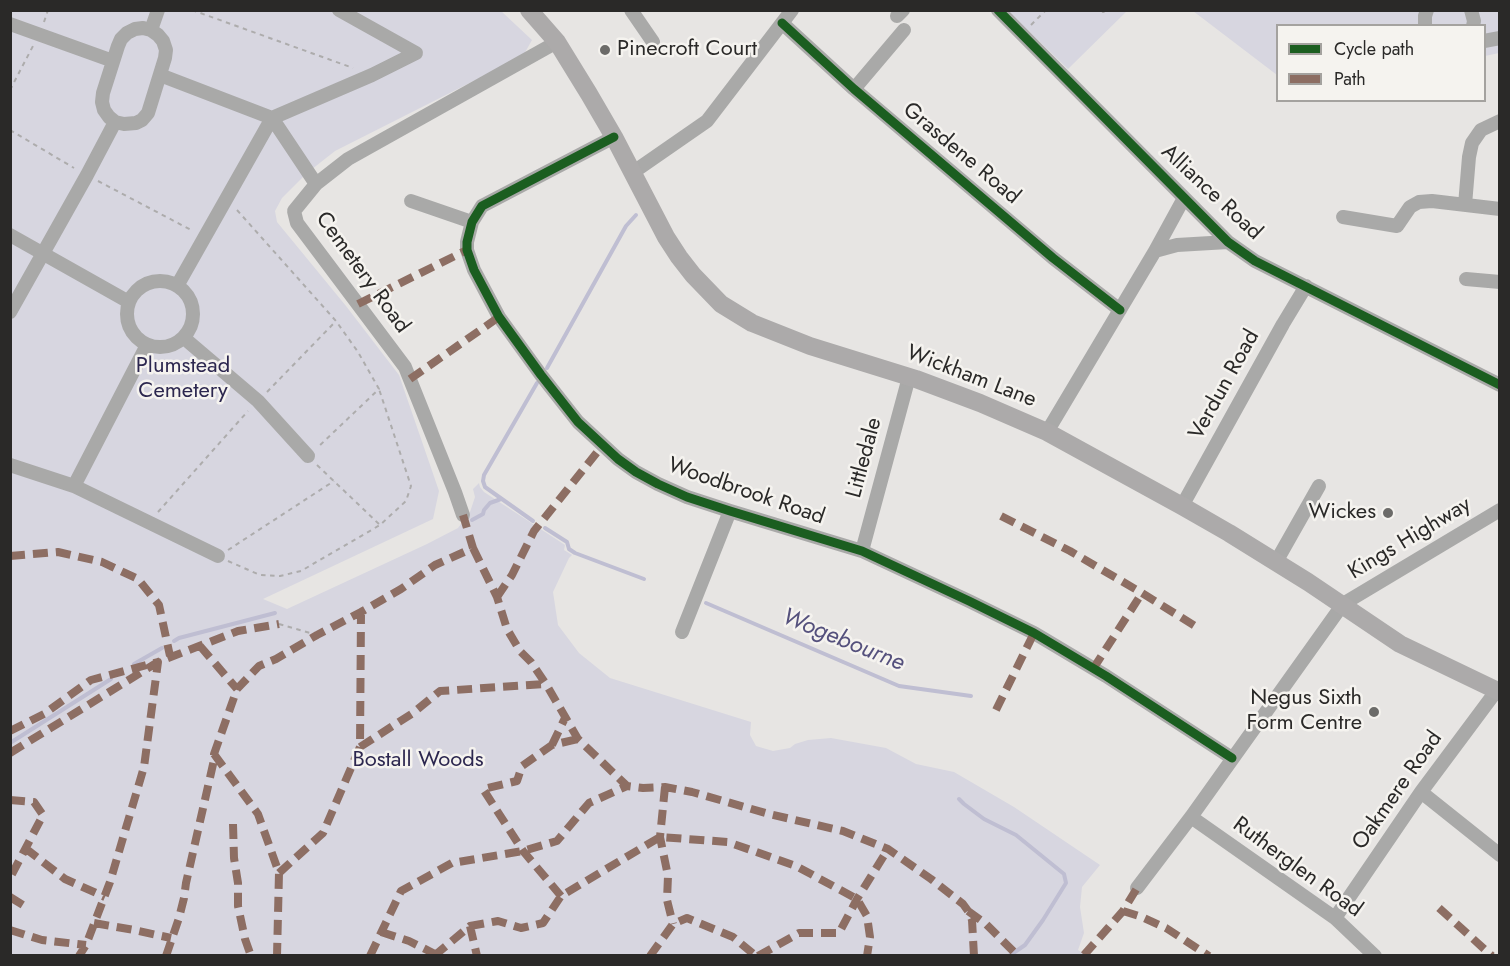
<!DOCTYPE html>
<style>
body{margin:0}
#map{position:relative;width:1510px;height:966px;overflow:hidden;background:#e7e5e3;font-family:Jost,sans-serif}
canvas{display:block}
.frame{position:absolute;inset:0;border:12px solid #2a2928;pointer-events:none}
.legend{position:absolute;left:1276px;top:24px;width:210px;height:78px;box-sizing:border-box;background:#f5f3ef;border:2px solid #a4a29f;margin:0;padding:8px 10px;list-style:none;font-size:18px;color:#2a2928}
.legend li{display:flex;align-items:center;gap:12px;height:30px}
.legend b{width:30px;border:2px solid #a4a29f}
</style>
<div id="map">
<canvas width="1510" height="966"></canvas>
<div class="frame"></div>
<ul class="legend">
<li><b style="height:8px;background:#1b5e20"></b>Cycle path</li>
<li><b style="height:8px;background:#8d6e63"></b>Path</li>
</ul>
</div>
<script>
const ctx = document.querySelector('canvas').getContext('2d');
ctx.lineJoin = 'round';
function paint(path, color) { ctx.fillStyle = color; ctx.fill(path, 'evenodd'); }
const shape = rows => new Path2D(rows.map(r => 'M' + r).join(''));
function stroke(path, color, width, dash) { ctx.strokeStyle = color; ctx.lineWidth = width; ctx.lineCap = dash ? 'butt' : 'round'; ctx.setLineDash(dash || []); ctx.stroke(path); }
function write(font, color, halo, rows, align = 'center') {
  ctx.font = font + ' Jost,sans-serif'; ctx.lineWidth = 5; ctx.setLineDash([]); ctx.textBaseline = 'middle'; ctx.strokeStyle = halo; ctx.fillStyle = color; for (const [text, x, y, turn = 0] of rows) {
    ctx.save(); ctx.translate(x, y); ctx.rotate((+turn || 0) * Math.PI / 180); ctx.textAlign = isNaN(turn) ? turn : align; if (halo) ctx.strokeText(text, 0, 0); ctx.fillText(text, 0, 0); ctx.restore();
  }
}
const green = shape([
 [10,11,501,11,532,40,523,56,335,151,307,173,282,198,275,211,277,222,346,306,399,375,439,491,433,519,263,599,287,609,427,544,458,528,470,512,475,497,473,489,479,483,480,487,484,492,565,545,564,550,572,555,569,558,553,592,558,625,579,653,610,678,751,722,750,735,756,746,773,751,790,748,795,744,808,740,831,738,886,748,916,764,954,772,1014,807,1100,865,1082,887,1080,907,1084,933,1078,950,1086,955,11,955],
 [1008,11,1127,11,1068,69],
 [1193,11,1499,11,1499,53,1485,56,1484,26,1278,26,1277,75]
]);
const stream = shape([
 [547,368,626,226,636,215],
 [472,520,483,514,484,510,490,503,501,499],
 [533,521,485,487,483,481,484,475,537,383],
 [545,528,567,542,569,549,575,553,644,579],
 [706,603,899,686,971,696],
 [174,641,179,638,275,613],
 [134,664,162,648],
 [10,743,111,679],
 [959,799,964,804,984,819,1016,835,1064,874,1066,883,1043,920,1025,945,1009,956]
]);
const path = shape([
 [192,10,353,68],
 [1101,10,1103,12,1110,10],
 [44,22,48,10],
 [1031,25,1046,10],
 [10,90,33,46],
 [10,130,74,168],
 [98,181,193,231],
 [237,210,336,321,358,352,379,389,317,448],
 [267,392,336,321],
 [317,465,380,525],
 [158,512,248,411],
 [228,550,334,481],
 [228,561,260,575,280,576,301,571,380,525,406,501,411,486,379,389],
 [279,624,317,635],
 [1084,956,1084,955]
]);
const minor = shape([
 [631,10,653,42],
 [998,10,1228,242,1255,261,1500,385],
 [1471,10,1474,21,1473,26],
 [897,16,903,10],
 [782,23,854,89,1053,258,1120,310],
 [10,24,113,61],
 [1425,26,1425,16,1427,10],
 [143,28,151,30,158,35,163,41,166,50,165,58,148,113,142,120,136,123,124,124,115,122,109,117,104,110,102,102,103,93,118,46,121,39,127,33,135,29,143,28],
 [151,30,158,10],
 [1484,41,1500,38],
 [160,75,272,118,316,184],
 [854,89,904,30],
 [614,137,482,206,472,222,467,242,467,250,474,270,499,317,541,375,578,422,618,459,636,472,658,484,687,497,730,511,862,551,969,601,1034,633,1106,676,1232,758],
 [632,173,707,121,792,10],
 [411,201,472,222],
 [1465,205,1469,157,1472,143,1481,130,1500,121],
 [1343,217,1397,226,1410,207,1419,202,1432,201,1500,209],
 [10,235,129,302],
 [1155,251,1184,198],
 [1466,279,1500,282],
 '127 314a33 33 0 1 1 66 0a33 33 0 1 1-66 0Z',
 [177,286,272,118,372,75,416,53,339,10],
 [10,312,87,175,115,122],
 [184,338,258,401,308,456],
 [1047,432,1155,251,1177,245,1228,242],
 [10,465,74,486,218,556],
 [74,486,147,345],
 [1182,506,1283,324,1306,286],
 [463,515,455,492,405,367,297,223,294,211,316,184,348,159,557,42],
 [862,551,909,377],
 [1276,562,1319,486],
 [682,632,730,511],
 [1421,792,1500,855],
 [1191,817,1335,918,1375,956],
 [1137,888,1191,817,1343,604,1500,510],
 [1335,918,1421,792,1497,690]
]);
const major = shape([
 [529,10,557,42,589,94,614,137,666,237,679,257,693,275,721,304,752,323,810,346,916,379,980,403,1047,432,1182,506,1229,533,1308,582,1400,644,1500,692]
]);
const quiet = shape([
 [358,304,467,250],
 [410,379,499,317],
 [1001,516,1070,551,1142,593,1195,626],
 [473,548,497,597,507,629,520,651,531,662,546,684,578,739,627,786,643,788,665,787,692,792,769,814,843,831,888,849,931,879,963,904,968,911,972,920,974,956],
 [10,556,58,552,102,562,138,579,159,605,170,656],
 [497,597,512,575,534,531,603,445],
 [200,646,237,689],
 [1093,669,1142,593],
 [996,710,1034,633],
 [10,731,44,714,91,680,158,662,144,767,110,882,86,945,79,956],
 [552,745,565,718],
 [360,747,413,713,440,691,546,684],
 [10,753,158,662,238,631,279,624],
 [214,754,258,814,279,873,277,956],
 [665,787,660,837,668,876,667,900,673,924],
 [10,800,34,802,43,815,10,878],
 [233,824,234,858,238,883,238,906,245,939,251,956],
 [25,848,65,879,105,897],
 [279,873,323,833,360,747,361,612],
 [561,896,523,851,483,789,517,781,522,766,552,745,578,739],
 [10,897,26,907],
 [1439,908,1492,956],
 [968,911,986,924,1018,956],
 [1123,911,1142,917,1166,928,1209,956],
 [94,923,134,930,171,938],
 [470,926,477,956],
 [10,930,42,940,86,945],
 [381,932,409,941,435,954],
 [1084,955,1123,911,1137,888],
 [166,956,179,918,184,898,186,883,214,760,214,754,237,689,259,666,276,659,317,635,361,612,401,589,435,565,473,548,463,515],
 [370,956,401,891,452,863,523,851,557,841,589,803,627,786],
 [434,956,470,926,498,921,521,928,543,923,561,896,660,837,728,842,796,866,857,899,867,916,870,937,867,956],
 [650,956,673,924,687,918,733,937,756,956],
 [758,956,799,933,839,933,857,899,888,849]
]);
const cycleway = shape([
 [998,10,1228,242,1255,261,1500,385],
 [782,23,854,89,1053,258,1120,310],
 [614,137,482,206,472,222,467,242,467,250,474,270,499,317,541,375,578,422,618,459,636,472,658,484,687,497,730,511,862,551,969,601,1034,633,1106,676,1232,758]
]);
const markers = [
 [605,50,6,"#6c6b69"],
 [1388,513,6,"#6c6b69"],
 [1374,712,6,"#6c6b69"]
];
const poiNames = [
 ["Pinecroft Court",617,50,"left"],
 ["Wickes",1376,513],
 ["Negus Sixth",1362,699],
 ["Form Centre",1362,724]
];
const streetNames = [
 ["Grasdene Road",961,154,40],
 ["Alliance Road",1211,193,43],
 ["Cemetery Road",362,273,54],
 ["Wickham Lane",971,377,21],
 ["Verdun Road",1225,385,-61],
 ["Littledale",865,458,-75],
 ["Woodbrook Road",746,492,19],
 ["Kings Highway",1410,539,-31],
 ["Oakmere Road",1398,791,-55],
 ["Rutherglen Road",1297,868,36]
];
const parkNames = [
 ["Plumstead",183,367],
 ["Cemetery",183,392],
 ["Bostall Woods",418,761]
];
const waterNames = [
 ["Wogebourne",843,641,22]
];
paint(green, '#d7d6e0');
stroke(stream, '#bfbed2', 4);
stroke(path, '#adacac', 2, [4.5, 4.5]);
stroke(minor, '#a9a9a8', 14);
stroke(major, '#acaaaa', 18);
stroke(quiet, '#8d6e63', 8, [15, 8]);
stroke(cycleway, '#1b5e20', 9);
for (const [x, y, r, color] of markers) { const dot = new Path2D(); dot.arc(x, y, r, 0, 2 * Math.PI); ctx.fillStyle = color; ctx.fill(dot); stroke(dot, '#f5f3ef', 2); }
write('22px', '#2a2928', '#f5f3ef', poiNames, 'right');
write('22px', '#2a2928', '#f5f3ef', streetNames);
write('22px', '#2c274f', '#f5f3ef', parkNames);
write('italic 24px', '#55517d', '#f5f3ef', waterNames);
</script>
